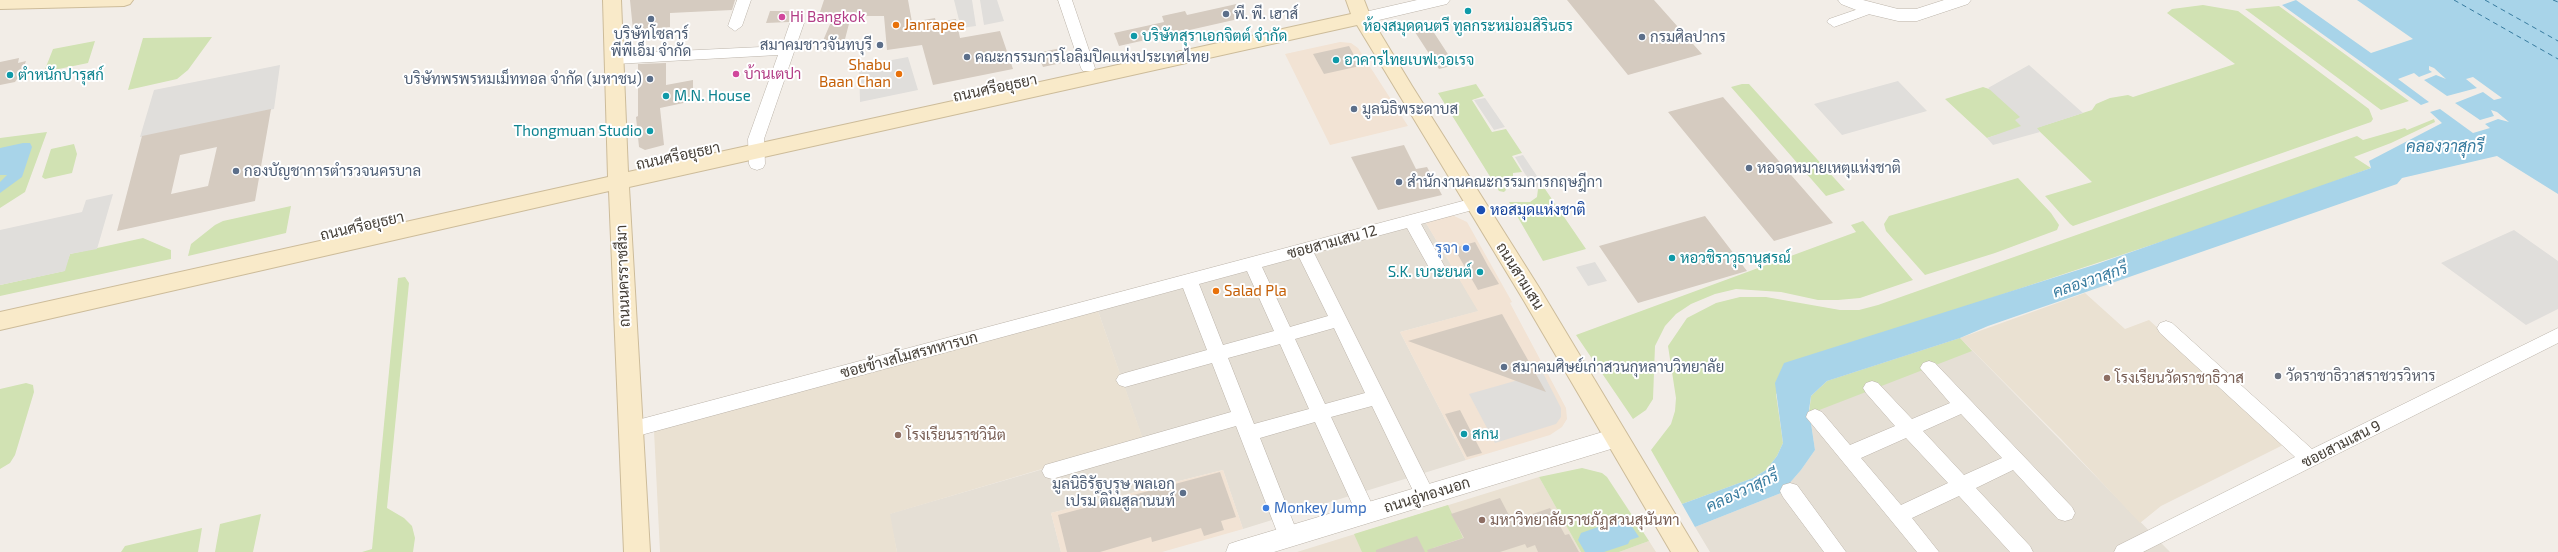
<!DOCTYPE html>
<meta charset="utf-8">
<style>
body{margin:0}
canvas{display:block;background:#f2ede7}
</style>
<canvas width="2558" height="552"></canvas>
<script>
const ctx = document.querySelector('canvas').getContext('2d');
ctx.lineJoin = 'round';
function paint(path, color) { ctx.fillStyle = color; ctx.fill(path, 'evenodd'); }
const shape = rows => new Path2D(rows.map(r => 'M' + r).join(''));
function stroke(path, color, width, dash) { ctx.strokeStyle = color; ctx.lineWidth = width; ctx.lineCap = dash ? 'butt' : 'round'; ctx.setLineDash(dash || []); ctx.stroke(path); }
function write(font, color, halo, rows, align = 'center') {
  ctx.font = font + ' "Exo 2",Sarabun,sans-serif'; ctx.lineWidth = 4; ctx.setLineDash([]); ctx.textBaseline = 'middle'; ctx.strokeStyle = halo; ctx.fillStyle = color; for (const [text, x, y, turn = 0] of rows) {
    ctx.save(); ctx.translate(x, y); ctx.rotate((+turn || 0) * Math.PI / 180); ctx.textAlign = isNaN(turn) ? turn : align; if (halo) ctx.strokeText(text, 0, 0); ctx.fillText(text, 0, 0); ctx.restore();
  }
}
const residential = shape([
 [1426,223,1479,311,1400,332,1466,460,1243,529,1223,470,1051,513,1061,552,897,552,889,514,1143,440,1098,311],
 [1960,338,2170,552,1710,552,1695,527,1781,493,1801,470,1815,450,1809,410,1827,381]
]);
const commercial = shape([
 [1340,42,1351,43,1358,48,1408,126,1330,145,1285,54],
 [1452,215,1467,222,1512,302,1510,303,1566,408,1567,419,1562,427,1550,435,1466,460,1400,332,1478,311,1426,223],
 [1223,470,1243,529,1162,552,1061,552,1051,513]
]);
const education = shape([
 [2085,293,2125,329,2149,320,2285,444,2161,506,2140,523,2061,439,1960,338],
 [1098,311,1143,439,890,514,897,552,660,552,654,431,659,428],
 [1539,477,1581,552,1297,552],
 [1649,541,1656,552,1619,552]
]);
const green = shape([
 [2203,5,2238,11,2369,109,2373,119,2371,122,2073,226,2070,224,2045,196,2092,182,2036,128,2092,110,2096,104,2110,98,2128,95,2133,97,2235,64,2167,13,2172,9],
 [2279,6,2409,101,2381,110,2245,9],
 [212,37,188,70,177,79,128,90,143,38],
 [95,41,88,63,44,72,53,49],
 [1476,84,1484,96,1472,100,1492,132,1506,129,1522,153,1512,156,1522,172,1513,173,1513,178,1503,184,1506,190,1504,192,1499,191,1438,93],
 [1742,84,1749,84,1845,190,1826,196,1731,87],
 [1983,87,1992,90,2021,117,2022,127,1987,138,1945,99],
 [2434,119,2435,122,2391,143,2354,157,2371,168,2245,214,1934,317,1830,349,1776,394,1783,443,1777,456,1766,470,1753,478,1682,504,1651,450,1671,424,1675,411,1676,398,1668,346,1687,318,1716,303,1740,297,1766,297,1840,310,1859,310,1878,305,2357,136,2363,140,2405,128,2407,130],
 [47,132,25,192,0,208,0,138],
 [74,144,77,154,72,173,45,179,42,177,51,149],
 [2018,178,2051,213,2059,225,2057,230,1995,253,1925,275,1886,231,1884,224,1889,216],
 [1538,189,1545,189,1586,249,1543,261,1509,202,1530,202,1537,197],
 [291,206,286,233,188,256,191,244,215,225,223,221],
 [1863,221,1913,280,1860,298,1838,300,1818,300,1781,292,1736,289,1715,294,1691,304,1676,314,1665,326,1655,346,1653,399,1646,410,1633,419,1576,335,1856,232,1851,225],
 [143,238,171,250,171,259,0,296,0,285,64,271,70,254],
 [405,277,409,283,387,508,404,518,412,526,415,538,413,552,362,552,372,549,398,278],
 [1960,338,1972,351,1809,414,1811,396,1827,381],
 [26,383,33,385,34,392,15,455,10,463,0,469,0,389],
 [1582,468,1602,473,1607,477,1649,541,1619,552,1581,552,1539,477],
 [1448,505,1463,538,1433,548,1435,552,1362,552,1354,534],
 [261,514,253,552,215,552,220,524],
 [202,528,198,552,121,552,125,546]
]);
const parking = shape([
 [954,0,972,0,976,26,961,28],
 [980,0,997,0,1004,21,984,25],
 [908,57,918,90,860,102,859,66],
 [280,65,274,109,140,137,154,90],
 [2029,65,2083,113,2037,128,2040,132,1993,145,1987,138,2021,126,2015,120,2020,117,1988,88],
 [1898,81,1927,111,1842,135,1814,104],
 [1485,98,1505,127,1494,130,1474,100],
 [1523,155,1545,188,1536,187,1525,174,1515,157],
 [113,194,97,249,70,254,65,271,0,285,0,230,82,212,86,200],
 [2514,230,2558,261,2558,309,2526,325,2441,263],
 [1595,262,1607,281,1588,286,1576,267],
 [1543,373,1561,408,1561,417,1556,424,1495,443,1469,394]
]);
const water = shape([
 [2296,0,2371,53,2413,39,2357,0,2558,0,2558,194,2497,156,2402,178,2397,184,1988,326,1960,338,1827,381,1811,396,1809,410,1815,450,1801,470,1781,493,1695,527,1682,504,1753,478,1766,470,1777,456,1783,443,1775,383,1784,363,2097,264,2371,168,2369,161,2442,123,2430,112,2440,109,2473,133,2490,128,2485,124,2498,119,2509,122,2497,112,2491,110,2494,116,2480,120,2455,103,2483,92,2494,100,2502,98,2473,77,2466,79,2477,88,2447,96,2424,80,2436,75,2446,79,2434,68,2429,66,2429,70,2432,72,2419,77,2414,73,2398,79,2429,102,2421,105,2282,5],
 [23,143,30,143,32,147,22,177,0,193,0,182,7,175,0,175,0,148],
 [1621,519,1627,519,1639,537,1630,540,1628,544,1604,552,1585,552,1578,540,1581,533]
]);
const ferry = shape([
 [2454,0,2558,59],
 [2485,0,2558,41],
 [2553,0,2558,2]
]);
const building = shape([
 [630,0,735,0,732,10,670,13,670,27,633,30],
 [824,0,908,0,912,22,935,18,936,22,956,19,960,38,1000,31,1013,69,933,85,922,45,887,50,884,16,851,16,844,43,822,43,834,15,819,15],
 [1567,0,1654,0,1702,54,1628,75],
 [1241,3,1247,17,1119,46,1114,33,1164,22,1162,16,1185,11,1187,15],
 [770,11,797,11,795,18,789,22,766,23],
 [1429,25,1455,65,1439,69,1413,29],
 [1349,46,1360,66,1324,74,1313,54],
 [1061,48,1066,62,1043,67,1037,53],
 [19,58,18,63,26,61,20,78,17,79,15,82,0,85,0,62],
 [666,63,666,85,693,80,693,101,660,108,664,145,645,150,639,147,636,117,638,116,638,64],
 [1723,97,1833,223,1774,241,1668,112],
 [271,109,255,201,117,231,142,136],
 [217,147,208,186,171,194,180,155],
 [1404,145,1416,169,1427,167,1442,195,1378,210,1351,157],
 [1705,216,1747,271,1638,303,1599,246],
 [1475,242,1488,266,1499,284,1478,290,1454,248],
 [1502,314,1546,392,1408,341],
 [1460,410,1482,453,1467,457,1445,414],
 [1220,472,1236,517,1221,521,1224,530,1204,536,1201,528,1152,542,1151,537,1100,552,1067,552,1058,515],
 [1500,498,1512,521,1550,508,1565,535,1569,534,1579,552,1538,552,1535,545,1527,548,1525,544,1500,552,1428,552,1427,550,1464,538,1451,514],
 [1417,536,1425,552,1376,552,1376,550]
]);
const minor = shape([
 [737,0,751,0,742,26,735,31,728,26,737,0],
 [1058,0,1072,0,1095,68,1093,71,1083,71,1081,68,1058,0],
 [1870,5,1877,9,1875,12,1834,27,1827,22,1829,19,1870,5],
 [797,18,804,23,764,139,765,164,763,168,757,170,751,168,749,164,748,139,778,55,615,64,608,59,615,54,782,46,790,23,797,18],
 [1474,198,1480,200,1482,204,1480,208,1421,224,1446,269,1444,273,1438,275,1432,273,1407,228,1314,253,1435,495,1432,501,1425,503,1418,501,1372,406,1331,417,1376,513,1373,519,1366,521,1359,519,1315,422,1260,438,1299,537,1296,543,1289,546,1282,543,1279,537,1236,426,1052,479,1045,477,1042,471,1045,465,1052,463,1231,412,1212,363,1125,387,1119,385,1116,380,1119,375,1125,373,1207,350,1183,288,630,438,623,435,621,430,623,425,630,422,1474,198],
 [1299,257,1328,316,1290,327,1262,267,1299,257],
 [1247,271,1274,331,1223,345,1199,284,1247,271],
 [1334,328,1365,393,1325,404,1295,339,1334,328],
 [1280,344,1309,409,1254,424,1228,358,1280,344],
 [2166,321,2172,323,2312,449,2558,328,2558,343,2143,552,2114,552,2117,546,2295,457,2160,333,2157,328,2160,323,2166,321],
 [1929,361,1935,363,2072,507,2075,513,2072,519,2065,521,2058,519,2013,470,1976,488,2030,546,2033,552,2010,552,1959,496,1912,518,1939,552,1917,552,1806,417,1808,412,1815,409,1822,412,1850,445,1895,426,1866,393,1863,388,1866,383,1872,381,1878,383,1912,419,1950,403,1920,368,1923,363,1929,361],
 [1961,414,2002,458,1964,475,1923,431,1961,414],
 [1906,438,1948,483,1901,505,1861,458,1906,438],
 [1790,483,1797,485,1846,552,1824,552,1783,497,1780,491,1783,485,1790,483]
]);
const tertiary = shape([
 [1417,0,1450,0,1447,4,1362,24,1356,22,1353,18,1356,14,1417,0],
 [1838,0,1863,0,1898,9,1916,9,1944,0,1971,0,1968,4,1917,21,1898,21,1864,13,1841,4,1838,0],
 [1616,428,1624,431,1628,438,1624,445,1274,552,1226,552,1229,544,1238,541,1616,428]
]);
const secondary = shape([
 [0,0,133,0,130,4,124,6,0,9,0,0],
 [603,0,621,0,628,172,1351,14,1346,0,1364,0,1371,18,1412,86,1540,289,1698,552,1671,552,1524,301,1357,25,629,187,650,552,624,552,609,191,0,330,0,312,608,177,603,0]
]);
const markers = [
 [1468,11,4,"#0f9aa8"],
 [1226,14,4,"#5c6f8a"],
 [782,17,4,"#d1479c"],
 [651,19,4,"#5c6f8a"],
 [896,25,4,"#e8710a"],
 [1134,36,4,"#0f9aa8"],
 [1642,37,4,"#5c6f8a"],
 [880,45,4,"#5c6f8a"],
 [967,57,4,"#5c6f8a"],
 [1336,60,4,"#0f9aa8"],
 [736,74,4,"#d1479c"],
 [899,74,4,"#e8710a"],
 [10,75,4,"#0f9aa8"],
 [650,79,4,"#5c6f8a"],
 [666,96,4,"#0f9aa8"],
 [1354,109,4,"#5c6f8a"],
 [650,131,4,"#0f9aa8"],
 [1749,168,4,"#5c6f8a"],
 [236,171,4,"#5c6f8a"],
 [1399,182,4,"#5c6f8a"],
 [1481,210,5,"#1a4fb4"],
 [1466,248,4,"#3f7fe0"],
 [1672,258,4,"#0f9aa8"],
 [1480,272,4,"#0f9aa8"],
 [1216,291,4,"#e8710a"],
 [1504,367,4,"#5c6f8a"],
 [2278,376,4,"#6b7280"],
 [2107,378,4,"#8d6e63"],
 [1464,434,4,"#0f9aa8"],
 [898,435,4,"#8d6e63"],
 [1183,493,4,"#5c6f8a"],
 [1266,508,4,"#3f7fe0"],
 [1482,520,4,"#8d6e63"]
];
const serviceNames = [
 ["พี. พี. เฮาส์",1234,14],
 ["บริษัทโซลาร์",651,34,"center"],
 ["พีพีเอ็ม จำกัด",651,51,"center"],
 ["กรมศิลปากร",1650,37],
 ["สมาคมชาวจันทบุรี",872,45,"right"],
 ["คณะกรรมการโอลิมปิคแห่งประเทศไทย",975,57],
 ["บริษัทพรพรหมเม็ททอล จำกัด (มหาชน)",642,79,"right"],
 ["มูลนิธิพระดาบส",1362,109],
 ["หอจดหมายเหตุแห่งชาติ",1757,168],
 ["กองบัญชาการตำรวจนครบาล",244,171],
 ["สำนักงานคณะกรรมการกฤษฎีกา",1407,182],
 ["สมาคมศิษย์เก่าสวนกุหลาบวิทยาลัย",1512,367],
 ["มูลนิธิรัฐบุรุษ พลเอก",1175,484,"right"],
 ["เปรม ติณสูลานนท์",1175,501,"right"]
];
const hotelNames = [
 ["Hi Bangkok",790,17],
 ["บ้านเตปา",744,74]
];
const foodNames = [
 ["Janrapee",904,25],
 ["Shabu",891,65,"right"],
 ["Baan Chan",891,82,"right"],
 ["Salad Pla",1224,291]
];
const cultureNames = [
 ["ห้องสมุดดนตรี ทูลกระหม่อมสิรินธร",1468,26,"center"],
 ["บริษัทสุราเอกจิตต์ จำกัด",1142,36],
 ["อาคารไทยเบฟเวอเรจ",1344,60],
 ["ตำหนักปารุสก์",18,75],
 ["M.N. House",674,96],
 ["Thongmuan Studio",642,131,"right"],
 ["หอวชิราวุธานุสรณ์",1680,258],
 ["S.K. เบาะยนต์",1472,272,"right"],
 ["สกน",1472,434]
];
const streetNames = [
 ["ถนนศรีอยุธยา",995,88,-12],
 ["ถนนศรีอยุธยา",678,156,-12],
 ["ถนนศรีอยุธยา",362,226,-13],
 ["ซอยสามเสน 12",1332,242,-15],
 ["ถนนนครราชสีมา",623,276,-92],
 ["ถนนสามเสน",1520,276,58],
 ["ซอยข้างสโมสรทหารบก",909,355,-15],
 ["ซอยสามเสน 9",2341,444,-27],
 ["ถนนอู่ทองนอก",1427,495,-17]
];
const transitNames = [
 ["หอสมุดแห่งชาติ",1490,210]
];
const shopNames = [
 ["รุจา",1458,248],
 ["Monkey Jump",1274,508,"left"]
];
const worshipNames = [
 ["วัดราชาธิวาสราชวรวิหาร",2286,376]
];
const educationNames = [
 ["โรงเรียนวัดราชาธิวาส",2115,378],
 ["โรงเรียนราชวินิต",906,435],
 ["มหาวิทยาลัยราชภัฏสวนสุนันทา",1490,520]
];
const waterNames = [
 ["คลองวาสุกรี",2445,147],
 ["คลองวาสุกรี",2090,280,-19],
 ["คลองวาสุกรี",1742,491,-25]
];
paint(residential, '#e5dfd5');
paint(commercial, '#f2e3d4');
paint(education, '#eae1d2');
paint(green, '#d1e2b3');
paint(parking, '#e0dedb');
paint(water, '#a8d4e9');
stroke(ferry, '#377b9f', 1, [5, 4]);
paint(building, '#d5cbc0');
stroke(minor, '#bcb4aa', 1);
stroke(tertiary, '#bcb4aa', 1);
stroke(secondary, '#cdbc9a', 2);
paint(minor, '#fff');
paint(tertiary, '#fff');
paint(secondary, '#f9eac9');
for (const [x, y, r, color] of markers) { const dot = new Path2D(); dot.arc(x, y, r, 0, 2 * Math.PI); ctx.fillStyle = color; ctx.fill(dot); stroke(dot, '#fff', 1.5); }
write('15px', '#4e5e75', '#fff', serviceNames, 'left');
write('15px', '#b23c85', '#fff', hotelNames, 'left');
write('15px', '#c56008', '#fff', foodNames, 'left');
write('15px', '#0d838f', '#fff', cultureNames, 'left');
write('15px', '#443e36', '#fff', streetNames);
write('15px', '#164399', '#fff', transitNames, 'left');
write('15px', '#366cbe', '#fff', shopNames, 'right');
write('15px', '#5b616d', '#fff', worshipNames, 'left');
write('15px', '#785e54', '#fff', educationNames, 'left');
write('italic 16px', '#377b9f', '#fff', waterNames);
</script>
